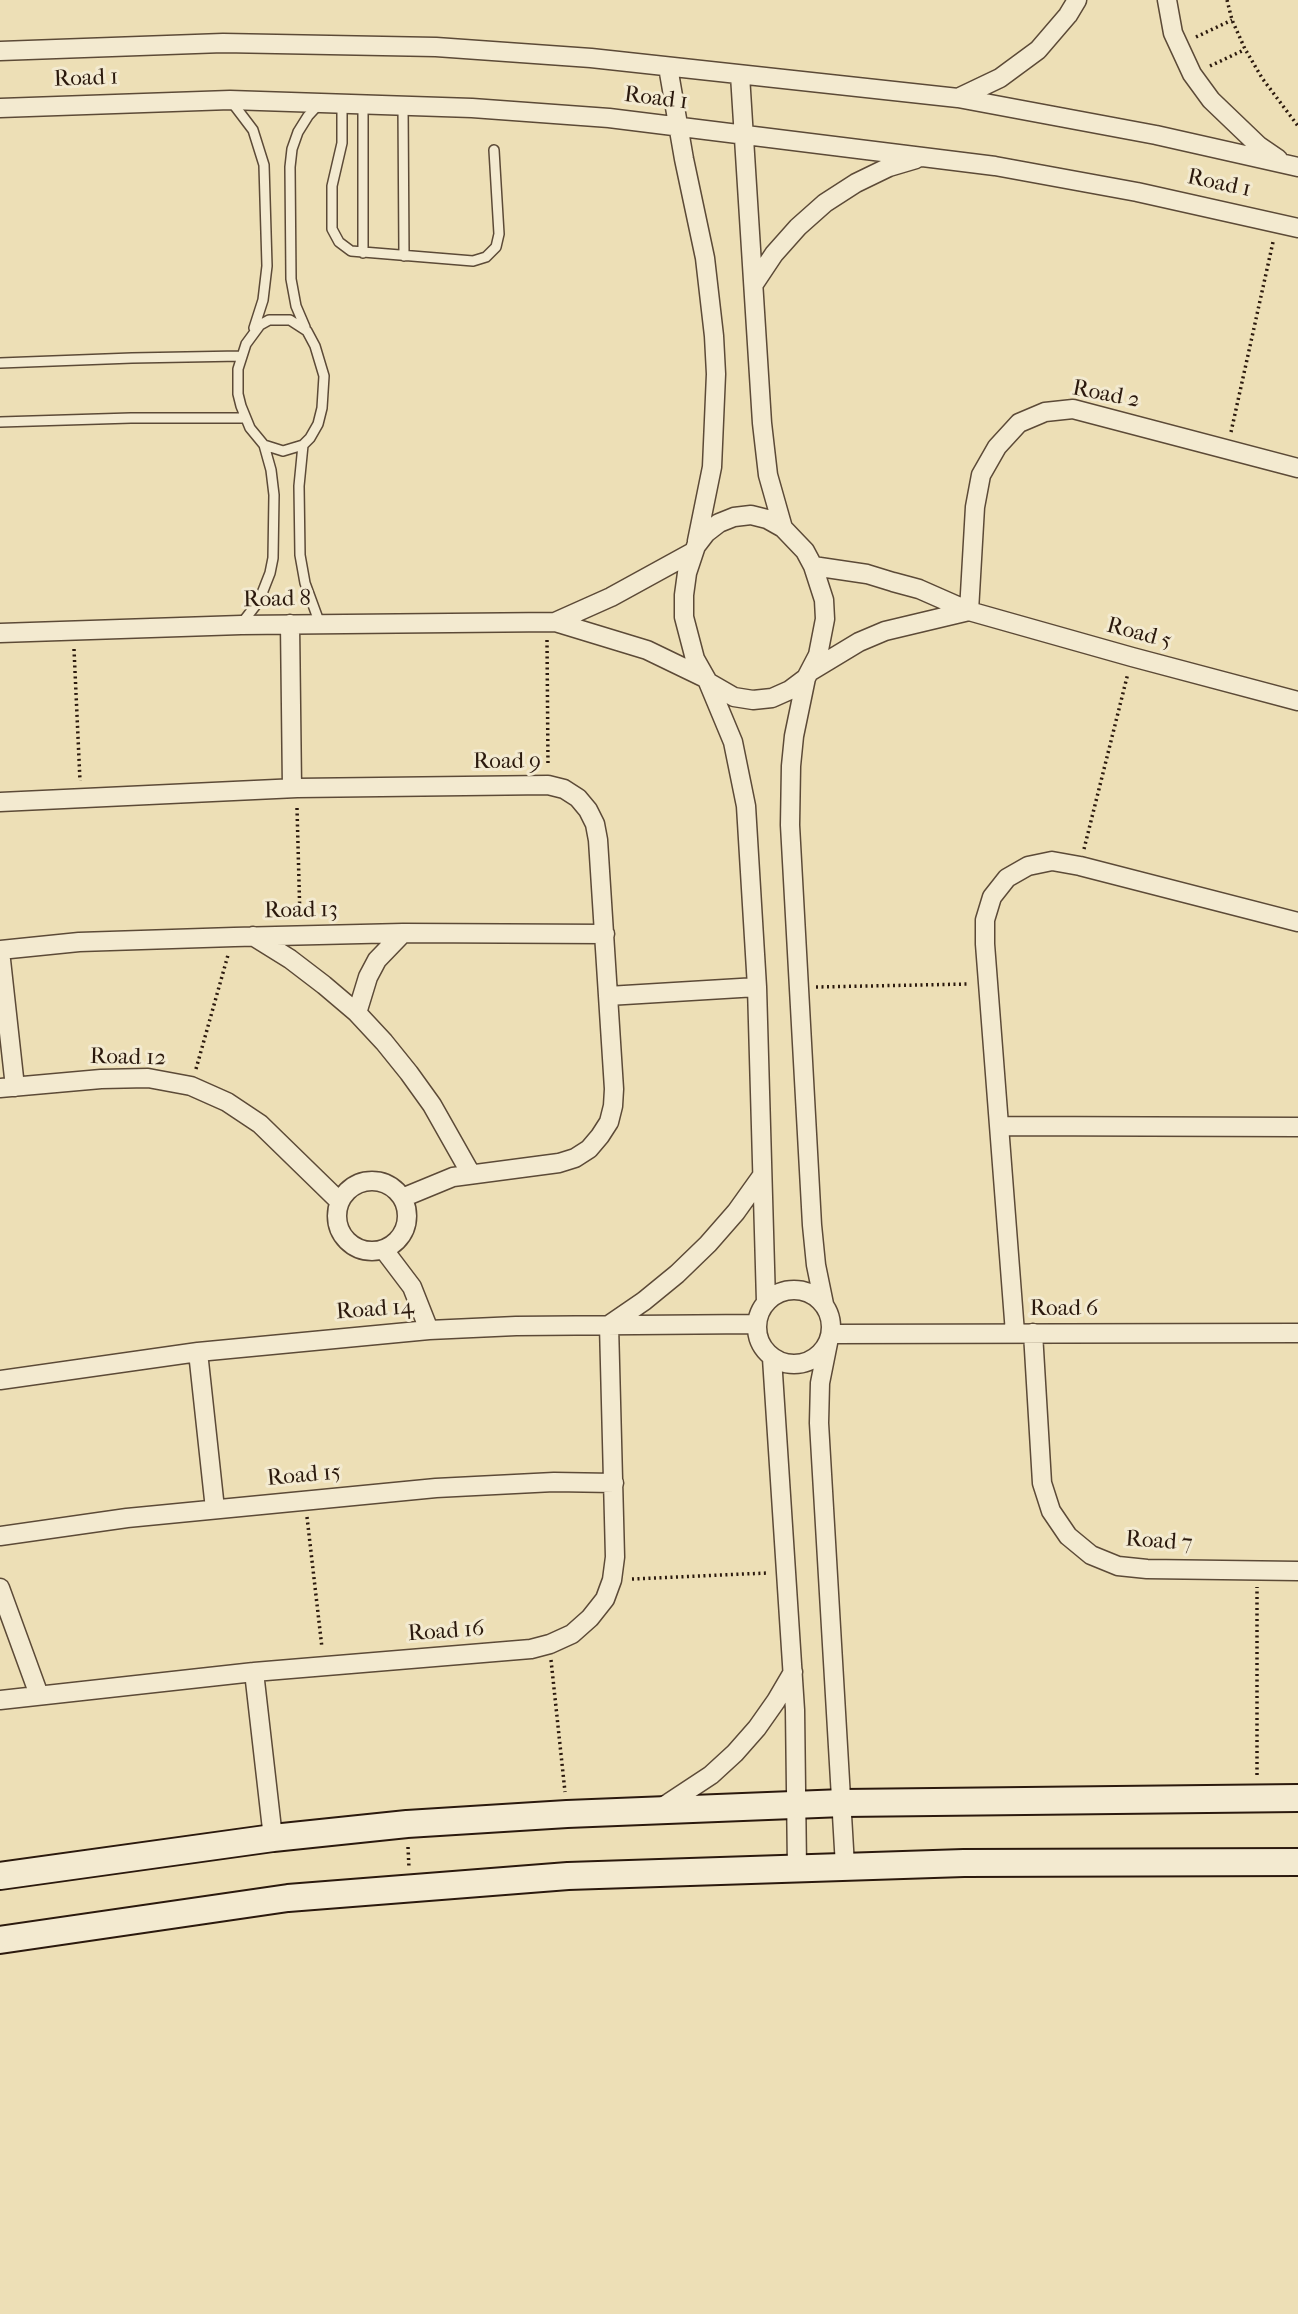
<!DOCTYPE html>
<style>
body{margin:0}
canvas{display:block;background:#eddfb6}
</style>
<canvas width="1298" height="2314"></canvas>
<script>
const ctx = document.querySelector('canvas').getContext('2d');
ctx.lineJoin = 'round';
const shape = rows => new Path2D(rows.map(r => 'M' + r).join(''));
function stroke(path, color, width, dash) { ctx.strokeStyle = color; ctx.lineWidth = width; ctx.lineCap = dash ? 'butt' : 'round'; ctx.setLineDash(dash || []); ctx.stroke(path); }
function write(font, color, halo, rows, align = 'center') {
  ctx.font = font + ' "IM FELL French Canon",serif'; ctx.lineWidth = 6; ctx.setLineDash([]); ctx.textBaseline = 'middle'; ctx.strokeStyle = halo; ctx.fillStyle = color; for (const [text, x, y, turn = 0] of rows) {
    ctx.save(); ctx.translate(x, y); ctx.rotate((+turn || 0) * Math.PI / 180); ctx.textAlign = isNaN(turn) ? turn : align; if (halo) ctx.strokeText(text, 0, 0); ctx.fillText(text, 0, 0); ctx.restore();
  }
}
const path = shape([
 [1227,0,1232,20,1245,49,1262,78,1298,126],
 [1196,37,1232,20],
 [1210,66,1244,50],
 [1231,432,1273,242],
 [547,640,548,766],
 [74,649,80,781],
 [297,808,300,919],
 [1084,849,1128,673],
 [816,987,969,984],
 [196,1069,228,955],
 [307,1517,322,1648],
 [632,1579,767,1573],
 [551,1660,565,1792],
 [1257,1775,1257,1587],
 [408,1847,409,1868]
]);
const lane = shape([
 [231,101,253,130,264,165,267,266,263,300,254,328],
 [342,103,342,143,332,186,332,229,339,242,351,251,473,261,486,257,496,247,499,234,494,150],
 [403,105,404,256],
 [363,253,363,104],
 [305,327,296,306,291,279,290,167,292,149,298,132,308,116,320,103],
 [0,363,132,358,241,356],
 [0,422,131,418,245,418],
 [303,445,299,486,300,555,305,583,320,624],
 [242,623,259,601,270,573,273,558,274,495,271,470,264,445,250,428,241,406,238,394,238,369,246,344,260,325,269,320,290,320,307,331,315,346,324,376,322,408,318,424,310,438,303,445,283,451,264,445]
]);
const street = shape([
 [1167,0,1173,33,1192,74,1211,100,1259,146,1278,159],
 [0,51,223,43,436,47,591,58,958,98,1156,135,1298,167],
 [668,67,684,159,705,258,714,336,716,374,712,467,697,541],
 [740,75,762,423,768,475,783,528,805,551,813,566,824,600,825,619,818,655,806,678,790,690,772,698,753,700,734,697,708,682,695,659,684,617,684,595,687,573,696,546,706,533,719,523,734,517,751,515,767,519,783,528],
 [958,98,1000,78,1038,50,1068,15,1077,0],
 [0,108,230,100,472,108,609,118,995,166,1137,192,1298,228],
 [754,284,774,254,798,227,825,203,856,183,889,167,916,159],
 [813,566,867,574,893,582,919,589,969,611,1132,657,1298,701],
 [969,611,975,507,981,475,997,447,1019,423,1045,412,1073,409,1298,468],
 [555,622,611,597,693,552],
 [290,624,292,788],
 [0,633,241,625,555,622,647,650,705,678],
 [811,671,859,642,885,631,969,611],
 [806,678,794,736,791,766,790,825,812,1225,816,1265,824,1304],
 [708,682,733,742,746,806,757,987,766,1302],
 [0,802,297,788,548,785,564,789,578,798,588,810,595,824,598,840,614,1089,613,1106,609,1122,600,1136,589,1149,575,1158,559,1163,453,1177,402,1198],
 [253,936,290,959,324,985,357,1013,384,1042,409,1073,432,1105,471,1174],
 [0,950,79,942,234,937,403,933,605,934],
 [0,951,15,1087],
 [608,996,757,987],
 [357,1013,368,977,377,960,403,933],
 [0,1088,101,1079,148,1078,191,1086,227,1102,260,1124,339,1201],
 [999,1126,1298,1127],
 '337 1216a35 35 0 1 1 70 0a35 35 0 1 1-70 0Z',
 [384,1250,412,1287,429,1330],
 '757 1327a37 37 0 1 1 74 0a37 37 0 1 1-74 0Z',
 [1015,1333,985,944,985,920,992,897,1007,878,1028,866,1052,861,1080,866,1298,922],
 [1033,1333,1042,1483,1051,1511,1068,1536,1091,1555,1118,1566,1147,1569,1298,1571],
 [831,1334,1298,1333],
 [828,1343,820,1383,819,1423,845,1866],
 [198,1352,215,1509],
 [772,1358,795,1710,797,1868],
 [0,1380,198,1352,429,1330,516,1326,756,1324],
 [0,1536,127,1518,436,1488,554,1482,614,1483],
 [0,1588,39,1695],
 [254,1672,273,1838],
 [0,1700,254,1672,531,1649,550,1644,572,1634,590,1618,605,1599,612,1580,615,1557,609,1325,644,1301,677,1274,708,1244,736,1212,761,1177],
 [661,1808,711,1775,735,1753,757,1728,776,1701,793,1672]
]);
const secondary = shape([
 [0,1876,273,1838,407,1824,567,1814,843,1803,1298,1798],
 [0,1940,288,1898,568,1876,964,1863,1298,1862]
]);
const streetNames = [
 ["Road 1",86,79,-2],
 ["Road 1",656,99,7],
 ["Road 1",1219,184,12],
 ["Road 2",1106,395,11],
 ["Road 8",277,600,-1],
 ["Road 5",1139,634,15],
 ["Road 9",507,762],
 ["Road 13",301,911,-1],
 ["Road 12",128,1058,1],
 ["Road 6",1064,1309],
 ["Road 14",375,1310,-4],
 ["Road 15",304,1476,-5],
 ["Road 7",1159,1542,4],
 ["Road 16",446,1632,-4]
];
stroke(lane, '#5c4a37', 12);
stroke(street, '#5c4a37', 21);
stroke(secondary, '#2b190d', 30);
stroke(path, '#2b190d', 3.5, [2, 3.5]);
stroke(lane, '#f3ead0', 9);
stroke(street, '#f3ead0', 18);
stroke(secondary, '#f3ead0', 26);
write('23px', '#2b190d', '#f3ead0', streetNames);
</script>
